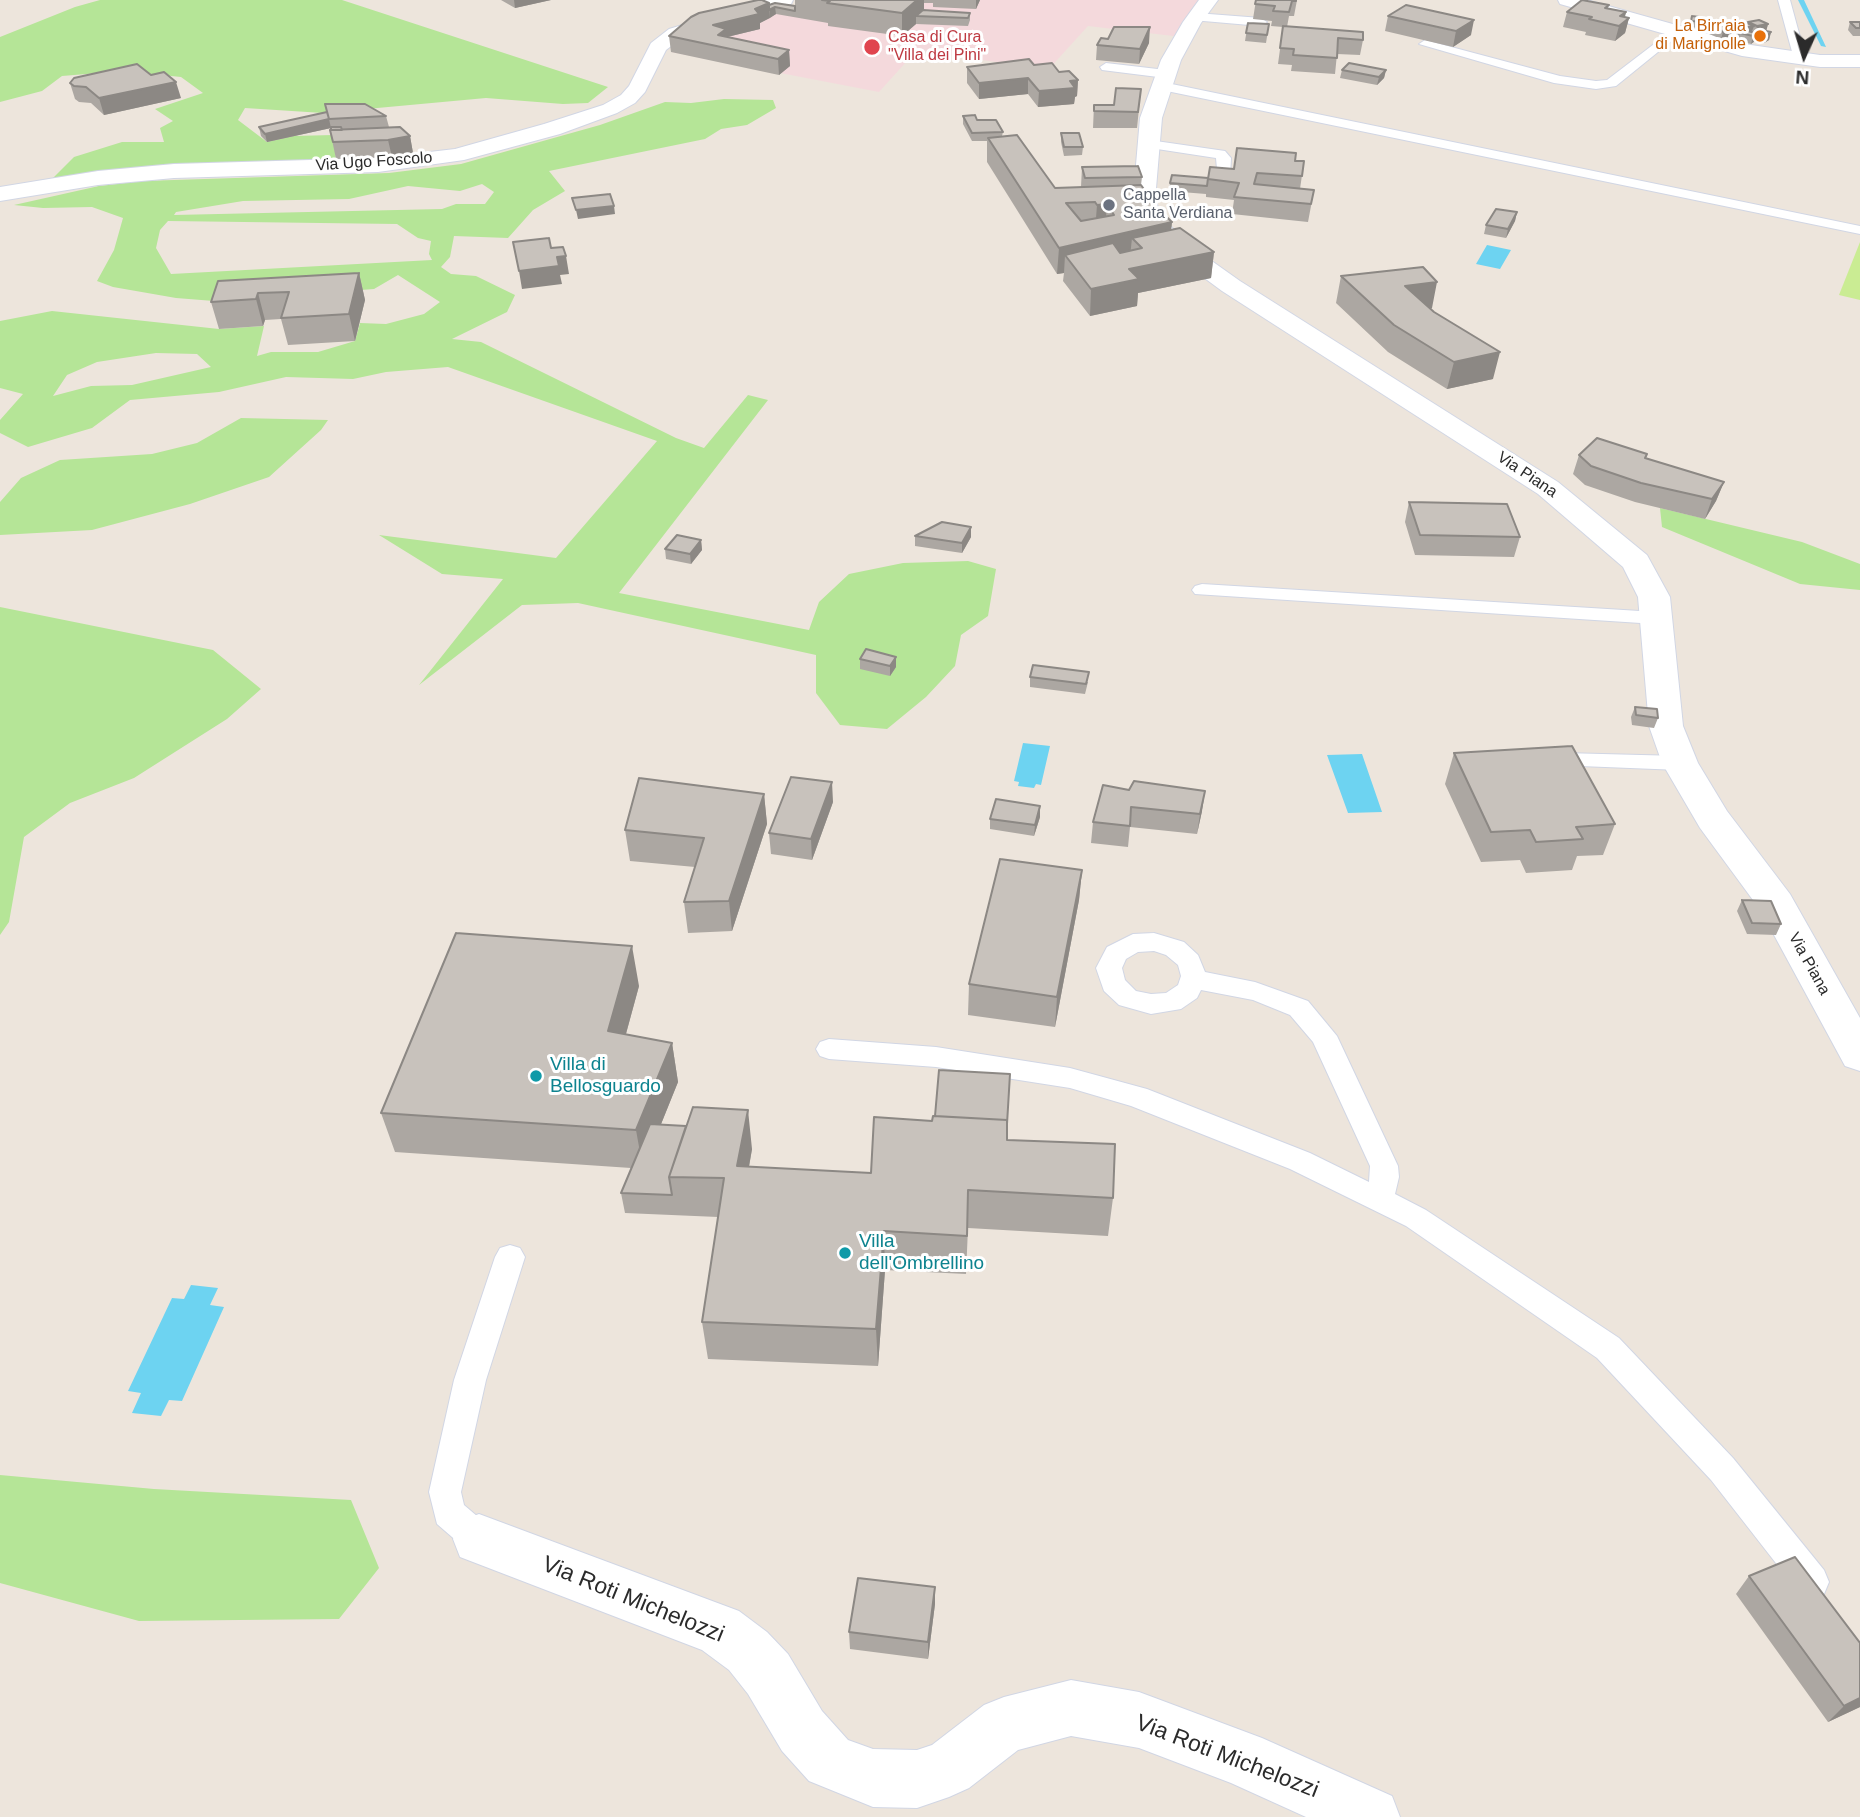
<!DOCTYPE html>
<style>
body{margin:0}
#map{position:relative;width:1860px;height:1817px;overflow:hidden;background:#ede5dc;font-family:Helvetica,sans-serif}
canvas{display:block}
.north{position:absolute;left:1769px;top:21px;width:70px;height:70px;-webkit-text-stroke:5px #fff;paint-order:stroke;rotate:184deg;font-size:19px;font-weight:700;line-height:28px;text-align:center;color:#2b2b2b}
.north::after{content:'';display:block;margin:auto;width:24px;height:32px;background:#2b2b2b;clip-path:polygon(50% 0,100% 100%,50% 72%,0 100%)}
</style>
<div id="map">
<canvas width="1860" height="1817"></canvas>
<div class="north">N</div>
</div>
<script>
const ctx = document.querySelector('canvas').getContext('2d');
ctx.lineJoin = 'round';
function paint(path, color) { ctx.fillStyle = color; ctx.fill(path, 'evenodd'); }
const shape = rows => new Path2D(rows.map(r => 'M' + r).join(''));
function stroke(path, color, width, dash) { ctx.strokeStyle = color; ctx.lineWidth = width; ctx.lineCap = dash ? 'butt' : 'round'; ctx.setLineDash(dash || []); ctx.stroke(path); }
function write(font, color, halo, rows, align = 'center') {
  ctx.font = font + ' Helvetica,sans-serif'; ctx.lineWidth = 6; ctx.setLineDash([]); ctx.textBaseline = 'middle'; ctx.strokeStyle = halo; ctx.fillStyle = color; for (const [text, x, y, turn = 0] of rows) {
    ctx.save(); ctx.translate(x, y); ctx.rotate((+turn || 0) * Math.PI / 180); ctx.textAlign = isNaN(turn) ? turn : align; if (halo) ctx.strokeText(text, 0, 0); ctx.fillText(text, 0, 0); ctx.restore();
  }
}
const medical = shape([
 [807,0,1203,0,1182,37,1088,26,1048,70,917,50,879,92,671,52,676,45,762,15,787,13]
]);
const green = shape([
 [100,0,342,0,608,87,588,103,563,104,486,98,323,113,245,108,238,120,267,142,293,136,333,135,336,159,241,163,52,179,74,157,122,142,164,142,160,128,173,121,155,109,203,93,181,77,123,71,62,76,42,91,0,102,0,37,75,7],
 [724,99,773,100,776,108,747,125,721,129,705,139,549,171,565,191,533,210,508,238,454,236,450,257,441,267,451,274,476,276,515,295,507,312,452,339,481,342,676,438,704,448,748,395,768,400,619,593,809,630,819,602,849,574,903,563,968,561,996,569,988,616,961,635,955,666,926,697,887,729,840,725,816,693,816,655,578,603,522,605,419,685,503,579,442,574,379,535,556,558,657,441,448,367,386,372,353,379,286,377,219,392,130,400,92,428,28,447,0,433,0,420,23,394,0,388,0,321,52,311,219,329,264,326,257,356,271,352,318,352,355,341,360,323,386,324,424,314,440,302,398,275,374,289,214,301,176,298,113,287,97,281,114,250,123,218,92,207,43,208,14,205,99,186,143,181,389,173,461,164,600,125,665,102,691,103],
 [482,184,494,192,485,204,456,204,442,209,174,215,176,212,243,201,349,199,408,186,460,191],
 [168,221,397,224,418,238,431,241,429,254,432,260,171,274,156,248,160,230],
 [156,353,197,354,211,367,132,385,91,386,53,396,67,375,97,362],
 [241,418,328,420,321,430,269,477,190,504,92,530,0,535,0,502,21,478,60,460,152,454,197,443],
 [1660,508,1802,542,1860,564,1860,590,1800,584,1662,527],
 [0,607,213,650,261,689,227,719,134,778,70,803,24,837,9,922,0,935],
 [0,1475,154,1489,351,1500,379,1568,339,1619,139,1621,0,1583]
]);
const pitch = shape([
 [1860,242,1860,300,1839,295]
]);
const water = shape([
 [1487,245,1511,250,1500,269,1476,264],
 [1023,743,1050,746,1041,785,1036,784,1034,788,1018,786,1019,782,1014,781],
 [1362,754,1382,812,1348,813,1327,755],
 [191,1285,218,1288,210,1305,224,1307,182,1401,169,1400,161,1416,132,1413,141,1393,128,1391,172,1298,184,1299]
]);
const stream = shape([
 [1798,0,1804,0,1826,47,1821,46,1798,0]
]);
const lane = shape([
 [1778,0,1790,0,1806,59,1804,62,1800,63,1794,59,1778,0],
 [1196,13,1261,18,1267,22,1261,26,1192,20,1190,17,1196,13],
 [1675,28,1679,29,1679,35,1616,86,1596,89,1554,83,1419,44,1425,40,1560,76,1596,81,1607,80,1675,28],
 [1106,63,1166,70,1172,74,1166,78,1102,70,1100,67,1106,63],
 [1162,82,1860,226,1860,234,1157,89,1157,83,1162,82],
 [1149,140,1225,151,1231,158,1230,177,1223,181,1218,180,1216,158,1144,147,1142,144,1149,140],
 [1202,584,1656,612,1663,614,1666,618,1663,622,1656,624,1195,594,1192,590,1195,586,1202,584],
 [1563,753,1680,756,1688,758,1691,763,1688,768,1680,770,1555,765,1552,760,1555,755,1563,753],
 [1154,933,1184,942,1198,955,1205,972,1255,982,1308,1001,1337,1036,1398,1166,1399,1177,1395,1194,1426,1210,1619,1338,1733,1458,1824,1570,1829,1582,1824,1594,1812,1599,1800,1594,1711,1480,1597,1358,1406,1226,1290,1169,1131,1106,1070,1088,936,1067,829,1059,820,1056,816,1049,820,1042,829,1039,936,1047,1070,1068,1147,1089,1310,1153,1369,1182,1370,1166,1313,1042,1290,1015,1253,1000,1201,990,1197,998,1181,1009,1151,1014,1119,1005,1104,991,1096,968,1107,947,1133,934,1154,933],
 [1154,951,1166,955,1178,965,1181,976,1178,985,1166,993,1151,994,1136,991,1125,980,1122,968,1126,959,1138,952,1154,951],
 [510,1245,520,1248,525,1257,486,1380,461,1492,464,1505,491,1528,496,1539,491,1550,479,1555,467,1550,437,1524,429,1492,454,1380,495,1257,500,1248,510,1245]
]);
const street = shape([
 [765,0,793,0,791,4,683,37,666,50,645,92,635,103,617,113,560,134,464,160,378,172,174,178,98,185,0,201,0,187,98,171,174,164,378,158,455,149,544,124,603,105,621,95,629,86,651,43,669,29,765,0],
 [1199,0,1218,0,1201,23,1181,60,1162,118,1155,200,1163,219,1192,247,1240,281,1558,482,1647,555,1670,597,1683,726,1698,763,1727,811,1790,894,1860,1018,1860,1071,1845,1066,1761,911,1700,828,1662,763,1649,726,1638,597,1623,567,1538,494,1222,291,1176,257,1140,222,1133,200,1140,118,1161,60,1183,22,1199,0],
 [1558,0,1587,0,1744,44,1820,55,1860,55,1860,67,1820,67,1742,56,1560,4,1558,0],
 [479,1514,739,1611,767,1632,788,1654,822,1711,848,1740,873,1749,917,1750,932,1745,984,1705,1004,1697,1071,1680,1139,1692,1262,1738,1392,1796,1400,1817,1306,1817,1231,1783,1139,1748,1071,1736,1018,1750,969,1788,949,1797,917,1808,873,1807,809,1781,782,1751,748,1694,729,1670,702,1650,460,1557,453,1539,460,1521,479,1514]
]);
const wall = shape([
 [501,0,551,0,515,8],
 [795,0,980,0,976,9,933,7,933,3,924,3,924,10,970,13,970,20,968,26,916,24,902,36,828,26,828,23,776,14,760,23,760,29,727,37,789,50,790,66,779,75,671,52,669,36,769,5,795,6],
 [1256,0,1297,0,1294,16,1289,16,1287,27,1363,40,1360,55,1337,54,1335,74,1291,71,1292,65,1278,64,1283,27,1271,26,1272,21,1253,19],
 [1609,5,1608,8,1626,12,1625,17,1629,18,1625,33,1615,41,1585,35,1586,32,1563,27,1567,12],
 [1388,16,1471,35,1453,47,1385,31],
 [1692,16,1706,18,1702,30,1688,28],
 [1748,22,1768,24,1766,31,1771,32,1769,40,1764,43,1755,41,1751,44,1738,41,1739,36,1721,39,1707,33,1709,25,1748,24],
 [1850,22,1860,22,1860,36,1853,36,1848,30],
 [1248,23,1269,24,1266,43,1245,41],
 [1149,43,1139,64,1096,60,1097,45],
 [1034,65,1059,72,1078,80,1077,96,1075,97,1074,104,1038,107,1028,94,979,99,967,83,967,67],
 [1342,70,1386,70,1384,78,1377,85,1340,78],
 [70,83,181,98,104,115,91,103,79,102,75,99],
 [1141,89,1137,128,1093,128,1094,105,1114,105],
 [327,112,386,116,389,127,410,136,413,153,392,157,336,159,330,130,331,130,331,128,267,142,261,136,259,127],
 [963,116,1003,132,1002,136,1055,188,1081,187,1082,167,1142,177,1141,185,1157,208,1172,222,1171,230,1214,252,1211,278,1138,293,1137,306,1090,316,1063,281,1064,273,1057,274,987,162,987,141,972,141,963,124],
 [1061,133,1083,147,1082,155,1064,156,1061,142],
 [1295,161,1304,161,1300,189,1314,190,1308,222,1232,214,1234,200,1206,197,1206,194,1169,191,1170,183,1208,178],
 [1517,212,1515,221,1506,238,1484,234,1486,225],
 [359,273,365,300,355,341,288,345,281,319,265,320,263,326,219,329,211,302],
 [1341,276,1432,308,1431,309,1493,379,1447,389,1388,352,1336,303],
 [1647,454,1646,458,1724,482,1716,501,1705,519,1635,502,1585,485,1573,474,1579,455],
 [1409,502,1520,537,1514,557,1415,555,1405,522],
 [915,536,971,537,962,553,915,546],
 [701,540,702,550,691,564,666,559,665,549],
 [860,659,896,667,890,676,860,669],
 [1030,677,1088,682,1085,694,1030,687],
 [1635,707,1658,718,1654,728,1632,725,1631,717],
 [1454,753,1615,824,1603,855,1577,856,1572,870,1526,873,1520,860,1481,862,1445,784],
 [1103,785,1202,811,1197,834,1130,827,1128,847,1091,843,1093,822],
 [764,794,767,824,732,931,688,933,684,902,695,867,630,861,625,830],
 [833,802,812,860,771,854,769,833],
 [1040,817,1034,836,990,829,990,819],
 [1082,870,1079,900,1055,1027,968,1015,969,984],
 [1742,900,1781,924,1776,935,1747,934,1737,911],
 [639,986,626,1034,672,1043,678,1082,661,1124,752,1149,749,1167,871,1173,1007,1140,1113,1198,1108,1236,968,1228,966,1274,885,1270,878,1366,708,1359,702,1322,718,1217,625,1213,621,1193,631,1168,395,1152,381,1113],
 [1749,1576,1860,1643,1860,1707,1828,1722,1736,1594],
 [935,1587,935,1604,928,1659,850,1649,849,1632]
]);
const shadedWall = shape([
 [514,0,551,0,515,8],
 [917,0,924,0,924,16,916,16,916,24,902,36,902,13],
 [976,0,980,0,976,9],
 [769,3,770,18,760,23,760,29,727,37,719,47,713,25,755,9],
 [775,7,776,14,770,18,769,10],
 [1626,12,1623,23,1629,18,1625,33,1615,41,1619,26,1620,16],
 [1474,20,1471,35,1453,47,1456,31],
 [1768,24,1766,32,1755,34,1757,26],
 [1754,26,1751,34,1740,33,1739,36,1721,39,1723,32],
 [1150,27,1149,43,1139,64,1140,49],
 [1771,32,1769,40,1764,43,1767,35],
 [1758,34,1755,41,1751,44,1753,36],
 [789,50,790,66,779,75,778,59],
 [1386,70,1384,78,1377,85,1379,77],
 [1028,78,1028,94,979,99,979,83],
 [1078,80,1077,96,1075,97,1074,104,1038,107,1039,91,1070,81],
 [176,82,181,98,104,115,99,98],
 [329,119,331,128,267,142,265,134],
 [410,136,413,153,392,157,388,140],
 [1107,204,1105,230,1095,231,1097,205],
 [614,206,615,214,578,219,576,210],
 [1517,212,1515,221,1506,238,1508,229],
 [1172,222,1169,248,1142,248,1132,238,1130,257,1065,255,1064,273,1057,274,1059,248],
 [1214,252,1211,278,1138,293,1137,306,1090,316,1091,289,1129,269],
 [566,256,569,274,560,275,562,284,522,289,519,271,557,257],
 [359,273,365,300,355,341,349,314],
 [1437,282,1432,308,1400,312,1405,286],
 [258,293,265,320,263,326,256,299],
 [1500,352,1493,379,1447,389,1454,362],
 [1724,482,1716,501,1705,519,1712,499],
 [971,527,971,537,962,553,962,543],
 [701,540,702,550,691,564,690,554],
 [896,657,896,667,890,676,890,666],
 [832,782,833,802,812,860,811,839],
 [1205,791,1202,811,1197,834,1200,814],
 [764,794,767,824,732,931,729,901],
 [1040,806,1040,817,1034,836,1035,825],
 [1082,870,1079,900,1055,1027,1057,997],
 [632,946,639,986,616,1070,608,1031],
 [672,1043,678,1082,643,1169,636,1130],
 [748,1110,752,1149,742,1205,737,1166],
 [884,1231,885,1270,878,1366,876,1329],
 [935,1587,935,1604,928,1659,928,1642],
 [1860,1698,1860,1707,1828,1722,1844,1706]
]);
const building = shape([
 [758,0,762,0,769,3,755,9,759,14,713,25,726,29,718,35,789,50,778,59,669,36,691,17,699,13,758,0],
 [822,0,917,0,902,13,827,3,830,1,822,0],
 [1256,0,1296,0,1296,1,1292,1,1289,12,1273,11,1275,6,1255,4,1256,0],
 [1582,0,1609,5,1605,8,1626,12,1620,16,1629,18,1619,26,1589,19,1592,17,1567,12,1582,0],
 [775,3,795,6,795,11,775,7,769,10,769,5,775,3],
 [1406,5,1474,20,1456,31,1388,16,1406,5],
 [923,10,970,13,968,18,916,16,923,10],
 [1692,16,1706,18,1705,22,1691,21,1692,16],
 [1740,20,1754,26,1723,32,1709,25,1740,20],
 [1759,20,1768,24,1757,26,1748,22,1759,20],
 [1850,22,1860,22,1860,28,1856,28,1850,22],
 [1248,23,1269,24,1267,35,1246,33,1248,23],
 [1283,26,1363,32,1363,40,1338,38,1337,58,1293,55,1294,49,1280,48,1283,26],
 [1114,27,1150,27,1140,49,1097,45,1101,38,1108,39,1114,27],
 [1745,30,1758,34,1753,36,1740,33,1745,30],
 [1761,30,1771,32,1767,35,1757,33,1761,30],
 [1029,59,1034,65,1052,63,1059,72,1069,71,1078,80,1070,81,1075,88,1039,91,1028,78,979,83,967,67,1029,59],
 [1349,63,1386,70,1379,77,1342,70,1349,63],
 [137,64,151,75,164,72,176,82,99,98,86,87,74,86,70,83,74,78,137,64],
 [1116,88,1141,89,1138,112,1094,111,1094,105,1114,105,1116,88],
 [325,104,365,104,386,116,329,119,325,104],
 [327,112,329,119,265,134,259,127,327,112],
 [975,115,977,120,996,120,1003,132,972,133,963,116,975,115],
 [331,127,341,127,342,130,331,130,331,127],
 [400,127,410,136,388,140,333,142,330,130,400,127],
 [1061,133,1079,133,1083,147,1064,147,1061,133],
 [1017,135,1055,188,1141,185,1157,208,1172,222,1059,248,988,138,1017,135],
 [1095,202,1097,205,1107,204,1114,215,1081,221,1066,203,1095,202],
 [1237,148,1296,153,1295,161,1304,161,1302,176,1257,173,1254,184,1314,190,1311,204,1234,197,1239,183,1208,179,1210,167,1234,169,1237,148],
 [1138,166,1142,177,1085,178,1082,167,1138,166],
 [1172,175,1208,178,1207,186,1170,183,1172,175],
 [610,194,614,206,576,210,572,198,610,194],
 [1496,209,1517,212,1508,229,1486,225,1496,209],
 [1180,228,1214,252,1129,269,1139,279,1091,289,1065,255,1113,243,1120,253,1142,248,1132,238,1180,228],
 [549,238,551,248,563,247,566,256,557,257,559,266,519,271,513,242,549,238],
 [1423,267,1437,282,1405,286,1434,312,1500,352,1454,362,1394,325,1341,276,1423,267],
 [359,273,349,314,281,318,289,292,258,293,256,299,211,302,218,281,359,273],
 [1597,438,1647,454,1645,458,1724,482,1712,499,1641,483,1591,466,1579,455,1597,438],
 [1409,502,1507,504,1520,537,1420,535,1409,502],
 [942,522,971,527,962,543,915,536,942,522],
 [677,535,701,540,690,554,665,549,677,535],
 [866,649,896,657,890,666,860,659,866,649],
 [1033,665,1089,672,1086,684,1030,677,1033,665],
 [1635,707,1657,709,1658,718,1636,715,1635,707],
 [1572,746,1615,824,1576,827,1583,839,1536,842,1530,830,1491,832,1454,753,1572,746],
 [791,777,832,782,811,839,769,833,791,777],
 [639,778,764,794,729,901,684,902,704,838,625,830,639,778],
 [1134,781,1205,791,1200,814,1131,807,1130,826,1093,822,1103,785,1129,790,1134,781],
 [996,799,1040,806,1035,825,990,819,996,799],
 [1000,859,1082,870,1057,997,969,984,1000,859],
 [1742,900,1771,901,1781,924,1752,923,1742,900],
 [456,933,632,946,608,1031,672,1043,636,1130,381,1113,456,933],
 [939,1070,1010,1074,1007,1124,1007,1120,935,1116,939,1070],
 [693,1107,748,1110,737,1166,871,1173,874,1117,932,1121,933,1116,1007,1120,1007,1140,1115,1144,1113,1198,968,1190,967,1236,884,1231,876,1329,702,1322,724,1178,669,1177,693,1107],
 [650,1124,686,1126,669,1177,672,1195,621,1193,650,1124],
 [1795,1557,1860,1643,1860,1698,1844,1706,1749,1576,1795,1557],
 [858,1578,935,1587,928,1642,849,1632,858,1578]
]);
const markers = [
 [1760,36,7,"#e8710a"],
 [872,47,9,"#e0444e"],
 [1109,205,7,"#6b7280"],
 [536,1076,7,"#0f9aa8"],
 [845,1253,7,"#0f9aa8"]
];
const farFoodnames = [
 ["La Birr'aia",1746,27],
 ["di Marignolle",1746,45]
];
const farHealthnames = [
 ["Casa di Cura",888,38],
 ["\"Villa dei Pini\"",888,56]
];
const farStreetnames = [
 ["Via Ugo Foscolo",374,162,-4],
 ["Via Piana",1527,475,34],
 ["Via Piana",1809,964,61]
];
const farWorshipnames = [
 ["Cappella",1123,196],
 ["Santa Verdiana",1123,214]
];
const cultureNames = [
 ["Villa di",550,1065],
 ["Bellosguardo",550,1087],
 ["Villa",859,1242],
 ["dell'Ombrellino",859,1264]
];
const nearStreetnames = [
 ["Via Roti Michelozzi",633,1600,22],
 ["Via Roti Michelozzi",1227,1757,21]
];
paint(medical, '#f4d9dc');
paint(green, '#b5e597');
paint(pitch, '#caec93');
paint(water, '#6dd3f1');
paint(stream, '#6dd3f1');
stroke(lane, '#d1d6e4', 2);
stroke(street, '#d1d6e4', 2);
paint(lane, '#fff');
paint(street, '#fff');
paint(wall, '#aca7a2');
paint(shadedWall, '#8c8884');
paint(building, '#c8c2bc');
stroke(building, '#8c8884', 2);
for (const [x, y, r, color] of markers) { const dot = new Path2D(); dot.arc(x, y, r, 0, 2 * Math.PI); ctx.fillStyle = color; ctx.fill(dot); stroke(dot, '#fff', 2.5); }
write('16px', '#c56008', '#fff', farFoodnames, 'right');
write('16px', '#be3a42', '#fff', farHealthnames, 'left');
write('16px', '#2b2b2b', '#fff', farStreetnames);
write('16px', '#5b616d', '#fff', farWorshipnames, 'left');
write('19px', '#0d838f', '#fff', cultureNames, 'left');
write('23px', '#2b2b2b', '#fff', nearStreetnames);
</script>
